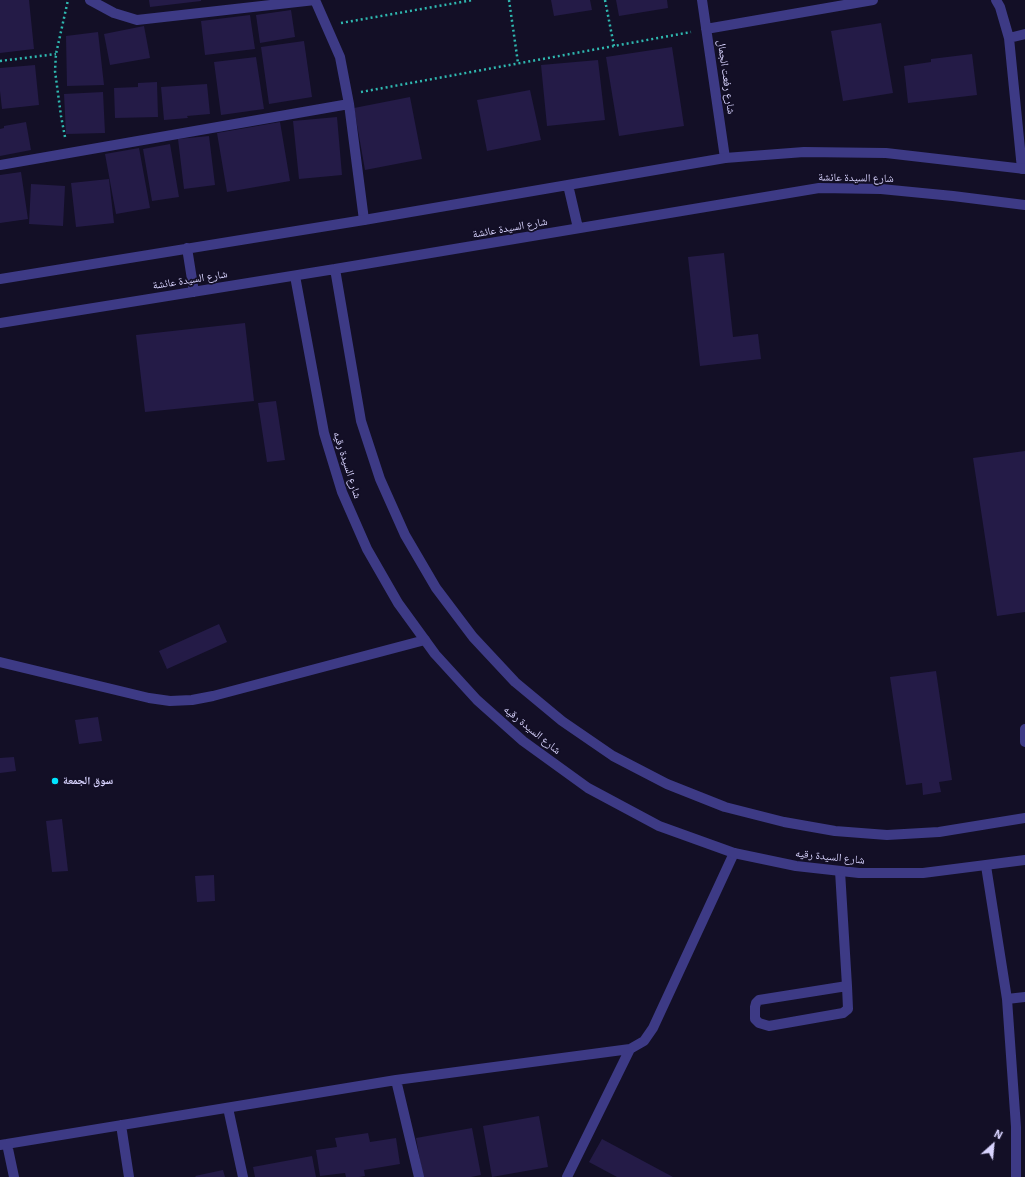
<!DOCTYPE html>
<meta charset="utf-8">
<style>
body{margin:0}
#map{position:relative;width:1025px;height:1177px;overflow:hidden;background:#130f26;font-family:"IBM Plex Sans",sans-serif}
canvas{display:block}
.north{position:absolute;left:973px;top:1125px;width:40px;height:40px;-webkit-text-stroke:3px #130f26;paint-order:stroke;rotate:27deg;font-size:11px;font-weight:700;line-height:16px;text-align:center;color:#d9d4ff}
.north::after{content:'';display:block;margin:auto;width:14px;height:18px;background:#d9d4ff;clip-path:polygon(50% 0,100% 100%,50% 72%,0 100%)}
</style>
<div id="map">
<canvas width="1025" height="1177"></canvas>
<div class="north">N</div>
</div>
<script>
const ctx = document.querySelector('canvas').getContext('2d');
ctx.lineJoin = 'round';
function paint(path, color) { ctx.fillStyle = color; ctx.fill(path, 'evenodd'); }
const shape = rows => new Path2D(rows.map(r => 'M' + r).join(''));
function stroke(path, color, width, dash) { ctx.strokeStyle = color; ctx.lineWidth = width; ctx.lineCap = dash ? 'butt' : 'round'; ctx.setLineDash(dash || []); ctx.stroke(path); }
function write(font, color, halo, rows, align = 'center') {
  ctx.font = font + ' "IBM Plex Sans","Noto Naskh Arabic",sans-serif'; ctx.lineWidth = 3.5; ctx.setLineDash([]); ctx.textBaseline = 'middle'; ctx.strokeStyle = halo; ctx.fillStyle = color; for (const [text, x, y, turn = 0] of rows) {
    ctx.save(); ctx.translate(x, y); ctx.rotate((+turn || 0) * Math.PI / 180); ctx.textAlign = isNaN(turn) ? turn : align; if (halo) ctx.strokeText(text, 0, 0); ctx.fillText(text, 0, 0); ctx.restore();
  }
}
const building = shape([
 [0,0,29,0,34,49,0,53],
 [149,0,201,0,201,1,150,7],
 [551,0,590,0,592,10,554,16],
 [616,0,667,0,668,8,619,16],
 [291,10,295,37,260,43,256,15],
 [250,15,255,49,205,55,201,21],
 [881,23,893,93,843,101,831,31],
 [144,26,150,58,110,65,104,34],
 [98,32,104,85,67,86,66,36],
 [304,41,312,97,269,104,261,47],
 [672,47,684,126,619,136,606,57],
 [972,54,977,95,908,103,904,66,931,62,931,59],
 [256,57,264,109,221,115,214,62],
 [598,60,605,120,547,126,541,65],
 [35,65,39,105,2,109,0,91,0,68],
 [157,82,158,117,115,118,114,88,138,87,138,83],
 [207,84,210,114,187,116,188,118,164,120,161,87],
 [530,90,541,140,487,151,477,100],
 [103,92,105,133,66,134,64,94],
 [410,97,422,159,365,170,354,108],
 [337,117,342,175,299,179,293,121],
 [26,122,31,150,0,156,0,129,4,128,4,126],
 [280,122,290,181,227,192,217,133],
 [209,136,215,185,184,189,178,139],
 [170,144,179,197,152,201,143,149],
 [139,148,150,208,116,214,105,154],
 [21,172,28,219,0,223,0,175],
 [109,179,114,223,76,227,71,183],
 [31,184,65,186,63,226,29,224],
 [724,253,733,337,758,334,761,359,700,366,688,257],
 [245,323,254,401,145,412,136,335],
 [276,401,285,460,267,462,258,403],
 [1025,451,1025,612,997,616,973,458],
 [219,624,227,642,167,669,159,651],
 [936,671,952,780,939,782,941,792,923,795,922,783,906,785,890,677],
 [98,717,102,741,79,744,75,720],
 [14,757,16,771,0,773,0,758],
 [62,819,68,871,52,872,46,821],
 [214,875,215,901,197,902,195,876],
 [539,1116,548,1167,492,1177,483,1126],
 [472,1128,481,1175,471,1177,423,1177,416,1138],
 [368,1133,370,1142,396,1138,400,1164,364,1170,365,1176,359,1177,346,1177,345,1173,320,1176,316,1150,337,1147,335,1138],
 [602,1139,673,1177,617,1177,589,1162],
 [312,1156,316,1177,255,1177,253,1167],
 [223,1170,225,1177,196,1177,195,1176]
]);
const path = shape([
 [509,0,518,63],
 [605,0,614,46],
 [341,23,473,0],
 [0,61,56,54],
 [361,92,691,32],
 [65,137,61,116,55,71,56,54,68,0]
]);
const service = shape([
 [0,662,149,698,170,701,192,700,213,696,425,640],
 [1025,729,1025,742],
 [840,871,847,986,759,1000,756,1003,755,1007,755,1019,759,1023,769,1026,843,1013,848,1009,847,986]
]);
const minor = shape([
 [90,0,114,13,137,20,315,0],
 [315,0,340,57,349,104,364,220],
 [702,0,725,158],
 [996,0,1000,7,1009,38,1022,169],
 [706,29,873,0],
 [1009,38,1025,34],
 [0,165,349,104],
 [986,866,1007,999,1016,1127,1016,1177],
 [1007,999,1025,997],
 [396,1080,419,1177],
 [228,1108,243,1177],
 [121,1125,129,1177],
 [7,1144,14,1177],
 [0,1145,396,1080,630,1049,644,1041,653,1028,734,853],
 [567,1177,630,1049]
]);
const tertiary = shape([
 [568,185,578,228],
 [187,248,194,292],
 [335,269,361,421,380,479,405,535,436,588,473,637,515,682,562,721,613,756,667,784,725,807,784,822,835,831,887,835,939,832,1025,818],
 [295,276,324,433,342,492,367,549,398,603,435,654,477,700,523,741,588,788,659,826,734,853,796,866,859,873,923,873,1025,860],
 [0,279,364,220,725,158,804,152,886,153,1025,169],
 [0,323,335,269,819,188,881,189,953,196,1025,205]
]);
const markers = [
 [55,781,4,"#00e5ff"]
];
const streetNames = [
 ["شارع رفعت الجمال",726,77,82],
 ["شارع السيدة عائشة",856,178,1],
 ["شارع السيدة عائشة",510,228,-10],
 ["شارع السيدة عائشة",190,280,-9],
 ["شارع السيدة رقيه",347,465,72],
 ["شارع السيدة رقيه",532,730,39],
 ["شارع السيدة رقيه",830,857,6]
];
const poiNames = [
 ["سوق الجمعة",63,781]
];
paint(building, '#241b47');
stroke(path, '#2fb8b0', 2.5, [2, 3]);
stroke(service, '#3d3a85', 10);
stroke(minor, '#3d3a85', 10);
stroke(tertiary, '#3d3a85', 10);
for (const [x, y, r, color] of markers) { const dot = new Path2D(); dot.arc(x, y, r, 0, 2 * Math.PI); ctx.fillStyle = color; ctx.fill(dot); stroke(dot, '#130f26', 1.5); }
write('11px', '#d9d4ff', '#130f26', streetNames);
write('bold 11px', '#d9d4ff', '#130f26', poiNames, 'left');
</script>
